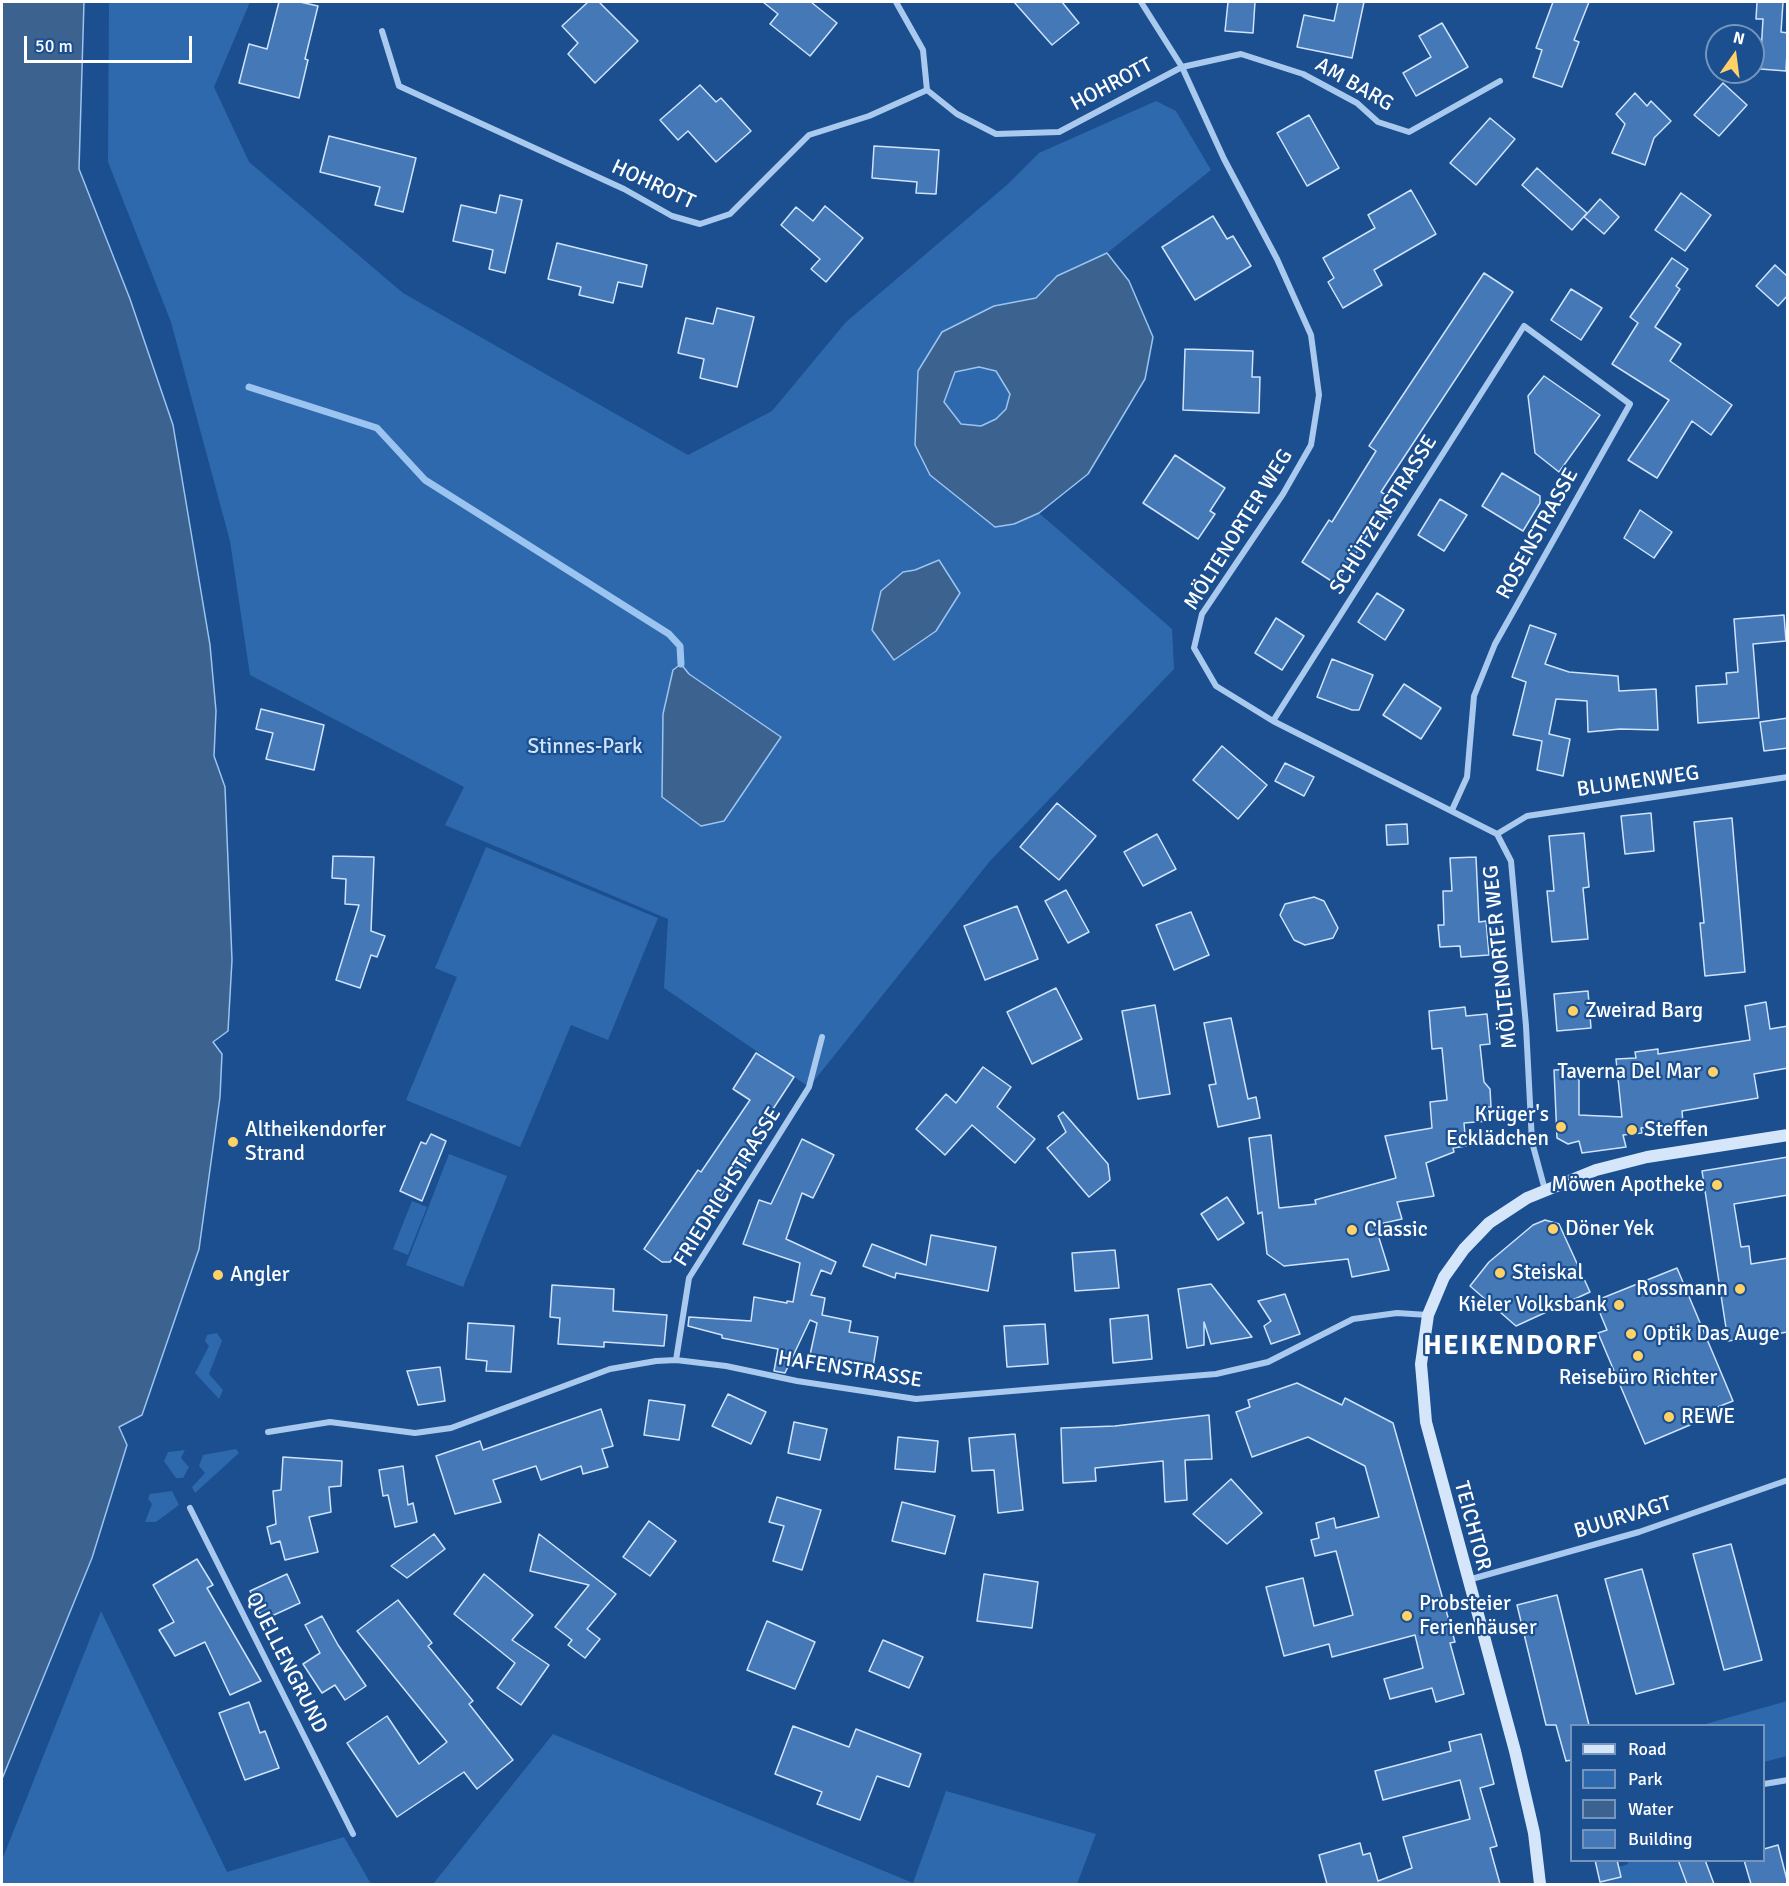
<!DOCTYPE html>
<meta charset="utf-8">
<style>
body{margin:0}
#map{position:relative;width:1789px;height:1886px;overflow:hidden;background:#1b4f8f;font-family:Signika,sans-serif}
canvas{display:block}
.frame{position:absolute;inset:0;border:3px solid #fff;pointer-events:none}
.legend{position:absolute;left:1570px;top:1724px;width:195px;height:138px;box-sizing:border-box;background:#1b4f8f;border:2px solid #7695bc;margin:0;padding:8px 10px;list-style:none;font-size:18px;color:#fff}
.legend li{display:flex;align-items:center;gap:12px;height:30px}
.legend b{width:30px;border:2px solid #7695bc}
.north{position:absolute;left:1705px;top:24px;width:60px;height:60px;box-sizing:border-box;background:#1b4f8f;border:2px solid #7695bc;border-radius:50%;rotate:14deg;font-size:16px;font-weight:700;line-height:24px;text-align:center;color:#fff}
.north::after{content:'';display:block;margin:auto;width:21px;height:27px;background:#ffd166;clip-path:polygon(50% 0,100% 100%,50% 72%,0 100%)}
.scale{position:absolute;left:24px;top:36px;width:168px;height:27px;box-sizing:border-box;border:3px solid #fff;border-top:0;padding-left:8px;font-size:18px;line-height:21px;white-space:nowrap;color:#fff;-webkit-text-stroke:4px #1b4f8f;paint-order:stroke}
</style>
<div id="map">
<canvas width="1789" height="1886"></canvas>
<div class="frame"></div>
<ul class="legend">
<li><b style="height:8px;background:#d6e6fa"></b>Road</li>
<li><b style="height:16px;background:#2e69ad"></b>Park</li>
<li><b style="height:16px;background:#3c6290"></b>Water</li>
<li><b style="height:16px;background:#4478b7"></b>Building</li>
</ul>
<div class="north">N</div>
<div class="scale">50 m</div>
</div>
<script>
const ctx = document.querySelector('canvas').getContext('2d');
ctx.lineJoin = 'round';
function paint(path, color) { ctx.fillStyle = color; ctx.fill(path, 'evenodd'); }
const shape = rows => new Path2D(rows.map(r => 'M' + r).join(''));
function stroke(path, color, width, dash) { ctx.strokeStyle = color; ctx.lineWidth = width; ctx.lineCap = dash ? 'butt' : 'round'; ctx.setLineDash(dash || []); ctx.stroke(path); }
function write(font, color, halo, rows, align = 'center') {
  ctx.font = font + ' Signika,sans-serif'; ctx.lineWidth = 4.5; ctx.setLineDash([]); ctx.textBaseline = 'middle'; ctx.strokeStyle = halo; ctx.fillStyle = color; for (const [text, x, y, turn = 0] of rows) {
    ctx.save(); ctx.translate(x, y); ctx.rotate((+turn || 0) * Math.PI / 180); ctx.textAlign = isNaN(turn) ? turn : align; if (halo) ctx.strokeText(text, 0, 0); ctx.fillText(text, 0, 0); ctx.restore();
  }
}
const green = shape([
 [109,2,250,2,214,87,249,162,403,293,688,455,772,411,846,322,1008,184,1039,153,1156,101,1176,111,1211,170,1107,253,1057,276,1036,298,994,306,918,371,1014,524,1039,513,1172,629,1174,669,990,861,809,1087,664,988,668,919,445,825,464,787,250,675,230,541,171,322,108,162],
 [915,570,894,660,903,572],
 [979,367,996,371,1010,394,1006,409,996,419,981,426,961,424,944,403,955,372],
 [486,847,658,918,608,1040,571,1025,520,1147,406,1100,457,977,435,968],
 [449,1154,507,1176,463,1287,406,1265],
 [412,1201,427,1207,408,1255,393,1249],
 [217,1333,222,1341,209,1374,223,1390,219,1399,195,1373,209,1346,205,1341,207,1335],
 [236,1449,239,1453,195,1493,192,1487,205,1473,199,1466,203,1455],
 [185,1450,181,1458,189,1467,183,1478,176,1478,164,1461,168,1452],
 [172,1491,179,1505,156,1522,145,1522,152,1504,148,1499,150,1494],
 [101,1611,227,1872,344,1837,371,1884,2,1884,2,1860],
 [1787,1701,1787,1756,1764,1762,1764,1726,1702,1725],
 [553,1734,913,1883,946,1791,1096,1834,1077,1884,433,1884],
 [1677,1860,1686,1884,1601,1884,1600,1882,1621,1877,1619,1867,1628,1864,1627,1861]
]);
const water = shape([
 [2,2,84,2,79,169,130,299,173,425,210,645,216,711,214,756,225,787,232,960,228,1031,213,1042,222,1054,220,1097,199,1249,142,1415,119,1427,127,1445,92,1558,2,1779,2,2],
 [1107,253,1129,281,1153,337,1145,379,1088,474,1039,513,1014,524,995,527,930,475,915,445,918,371,942,332,994,306,1036,298,1057,276,1107,253],
 [979,367,996,371,1010,394,1006,409,996,419,981,426,961,424,944,402,955,372,979,367],
 [939,560,960,593,936,631,894,660,872,630,881,591,903,572,915,570,939,560],
 [681,664,689,674,781,737,724,821,701,826,662,797,663,714,673,670,681,664]
]);
const stream = shape([
 [249,387,377,428,425,480,669,634,680,646,681,664]
]);
const building = shape([
 [279,2,300,2,318,6,305,59,308,60,299,98,239,83,249,44,267,49,279,2],
 [588,2,599,2,638,41,595,83,568,54,578,43,562,26,588,2],
 [763,2,811,2,837,23,810,56,770,24,778,14,763,2],
 [1014,2,1062,2,1079,23,1052,45,1014,2],
 [1228,2,1255,2,1253,33,1225,31,1228,2],
 [1338,2,1364,2,1352,58,1297,47,1304,15,1334,21,1338,2],
 [1553,2,1589,2,1574,40,1579,42,1562,87,1533,77,1542,50,1536,48,1553,2],
 [1757,2,1783,2,1781,32,1788,33,1786,71,1760,69,1763,19,1756,19,1757,2],
 [1442,23,1468,67,1416,96,1403,73,1431,57,1419,36,1442,23],
 [1723,83,1747,105,1719,136,1694,115,1723,83],
 [700,85,716,102,721,98,751,131,716,162,688,131,678,140,660,120,700,85],
 [1635,93,1647,106,1651,101,1671,121,1654,138,1645,165,1612,153,1625,124,1616,114,1635,93],
 [1309,115,1339,168,1307,186,1277,133,1309,115],
 [1490,118,1515,139,1476,185,1450,163,1490,118],
 [329,136,416,158,403,212,375,205,380,187,320,172,329,136],
 [874,146,939,150,936,194,916,193,917,182,872,178,874,146],
 [1537,168,1587,213,1572,230,1522,185,1537,168],
 [1411,190,1436,234,1374,270,1382,285,1343,308,1328,282,1334,278,1323,258,1375,228,1368,215,1411,190],
 [1681,193,1711,215,1685,251,1655,230,1681,193],
 [500,195,522,200,505,273,489,269,493,250,453,241,461,205,496,213,500,195],
 [1600,199,1619,217,1604,234,1584,217,1600,199],
 [825,206,863,238,826,282,811,269,820,259,781,225,796,207,813,221,825,206],
 [1213,216,1227,239,1233,236,1251,266,1195,300,1162,247,1213,216],
 [557,243,647,265,642,287,618,282,613,303,579,295,581,287,548,279,557,243],
 [1672,258,1688,269,1676,286,1680,289,1655,327,1681,344,1670,361,1732,405,1711,435,1692,421,1657,478,1628,460,1669,400,1612,364,1638,323,1630,317,1672,258],
 [1775,265,1788,277,1788,295,1778,306,1756,286,1775,265],
 [1484,273,1513,292,1381,492,1399,503,1387,522,1380,518,1371,530,1336,584,1302,562,1329,520,1332,522,1376,451,1369,446,1484,273],
 [1571,289,1602,308,1581,340,1551,320,1571,289],
 [717,308,754,317,737,387,700,378,704,359,678,353,686,318,713,324,717,308],
 [1185,349,1253,351,1252,377,1260,377,1259,413,1183,410,1185,349],
 [1544,376,1600,415,1559,472,1535,453,1528,396,1544,376],
 [1175,455,1225,488,1210,511,1215,514,1198,539,1143,503,1175,455],
 [1502,473,1540,496,1540,503,1523,531,1482,506,1502,473],
 [1440,499,1467,515,1444,551,1418,535,1440,499],
 [1640,510,1672,532,1654,558,1624,538,1640,510],
 [1377,593,1404,610,1385,640,1358,622,1377,593],
 [1784,615,1786,641,1753,644,1759,718,1698,723,1696,686,1727,684,1726,673,1738,672,1734,619,1784,615],
 [1276,618,1304,636,1282,670,1255,653,1276,618],
 [1530,625,1556,634,1545,664,1569,672,1618,676,1619,691,1656,689,1658,730,1620,729,1588,732,1587,701,1556,699,1549,734,1570,739,1563,776,1537,770,1542,741,1513,735,1526,682,1512,677,1530,625],
 [1332,659,1373,675,1359,710,1352,710,1317,697,1332,659],
 [1404,684,1441,708,1421,739,1383,715,1404,684],
 [261,709,324,725,314,770,266,759,273,733,256,729,261,709],
 [1788,718,1788,748,1764,751,1760,722,1788,718],
 [1222,746,1267,785,1238,819,1193,780,1222,746],
 [1285,763,1314,777,1304,796,1275,781,1285,763],
 [1057,803,1096,836,1059,880,1020,847,1057,803],
 [1651,813,1654,851,1625,854,1621,816,1651,813],
 [1732,818,1745,972,1705,976,1700,923,1704,923,1694,822,1732,818],
 [1407,824,1408,844,1387,845,1386,825,1407,824],
 [1584,833,1589,887,1583,888,1588,939,1552,942,1547,891,1554,891,1549,836,1584,833],
 [1157,834,1176,869,1143,886,1124,852,1157,834],
 [333,856,374,857,371,931,385,936,377,957,371,955,360,988,336,980,359,905,345,904,346,879,332,878,333,856],
 [1476,857,1479,922,1486,921,1489,955,1461,957,1460,946,1440,947,1438,925,1444,925,1443,891,1452,891,1450,858,1476,857],
 [1066,890,1089,932,1068,943,1045,901,1066,890],
 [1314,897,1324,901,1338,928,1333,938,1305,945,1294,940,1280,915,1285,904,1314,897],
 [1017,906,1038,959,985,980,964,926,1017,906],
 [1191,912,1209,955,1174,970,1156,925,1191,912],
 [1056,988,1082,1039,1032,1064,1007,1012,1056,988],
 [1588,991,1591,1028,1557,1031,1554,994,1588,991],
 [1766,1002,1770,1029,1788,1026,1788,1068,1754,1074,1758,1098,1682,1111,1683,1123,1641,1128,1642,1133,1623,1135,1626,1147,1582,1153,1579,1141,1568,1144,1557,1138,1554,1070,1579,1069,1579,1115,1622,1117,1616,1059,1636,1058,1635,1052,1658,1049,1658,1054,1750,1040,1745,1006,1766,1002],
 [1155,1005,1170,1094,1138,1099,1122,1011,1155,1005],
 [1465,1007,1466,1016,1487,1014,1490,1044,1480,1045,1484,1082,1490,1089,1491,1107,1487,1107,1488,1121,1464,1123,1466,1146,1453,1148,1454,1152,1426,1163,1434,1196,1397,1202,1402,1219,1375,1225,1389,1270,1352,1277,1348,1259,1284,1266,1267,1254,1262,1212,1258,1214,1249,1138,1271,1135,1279,1208,1316,1204,1315,1200,1396,1178,1385,1136,1432,1128,1430,1102,1447,1100,1442,1048,1432,1049,1429,1011,1465,1007],
 [1231,1018,1248,1099,1256,1097,1260,1118,1218,1127,1209,1085,1216,1084,1204,1023,1231,1018],
 [756,1053,794,1077,756,1135,761,1139,741,1170,738,1168,706,1220,708,1206,670,1262,662,1262,644,1249,698,1170,701,1172,750,1100,733,1089,756,1053],
 [983,1067,1011,1087,997,1107,1035,1139,1015,1163,972,1125,945,1155,916,1129,946,1094,956,1103,983,1067],
 [1063,1112,1108,1164,1110,1180,1089,1197,1047,1148,1066,1132,1058,1116,1063,1112],
 [431,1134,446,1141,422,1201,400,1191,421,1142,426,1144,431,1134],
 [802,1139,834,1155,813,1198,802,1193,786,1239,836,1262,831,1274,821,1270,811,1295,825,1298,822,1315,851,1321,849,1332,878,1337,873,1367,810,1355,817,1323,810,1320,785,1373,774,1371,778,1349,722,1338,722,1335,688,1326,689,1317,751,1321,754,1297,787,1303,787,1301,793,1302,800,1263,743,1244,759,1200,771,1204,802,1139],
 [1788,1157,1788,1195,1734,1204,1741,1247,1749,1246,1751,1264,1788,1258,1788,1332,1728,1341,1702,1171,1788,1157],
 [1227,1197,1244,1223,1218,1240,1201,1214,1227,1197],
 [1545,1220,1559,1224,1590,1292,1516,1326,1470,1286,1489,1262,1533,1225,1545,1220],
 [931,1235,996,1247,988,1291,896,1273,895,1278,863,1266,872,1244,926,1265,931,1235],
 [1115,1250,1119,1288,1075,1291,1072,1253,1115,1250],
 [1677,1268,1733,1401,1687,1419,1690,1425,1645,1444,1598,1333,1607,1330,1595,1301,1677,1268],
 [1211,1284,1252,1337,1211,1344,1204,1322,1204,1345,1187,1348,1178,1289,1211,1284],
 [552,1285,614,1289,613,1311,667,1315,664,1346,604,1342,604,1347,558,1344,560,1318,550,1317,552,1285],
 [1285,1294,1300,1334,1271,1344,1264,1326,1271,1321,1258,1301,1285,1294],
 [1148,1315,1152,1359,1113,1363,1110,1319,1148,1315],
 [468,1323,514,1326,511,1372,486,1371,487,1361,466,1359,468,1323],
 [1045,1324,1048,1364,1007,1367,1004,1326,1045,1324],
 [440,1367,445,1401,418,1405,407,1371,440,1367],
 [1297,1383,1342,1405,1345,1398,1393,1423,1455,1642,1450,1643,1464,1694,1436,1702,1432,1688,1390,1699,1384,1679,1423,1668,1415,1635,1332,1657,1329,1644,1284,1656,1266,1587,1303,1578,1314,1626,1353,1615,1336,1551,1315,1556,1311,1540,1319,1538,1316,1523,1334,1518,1336,1528,1379,1517,1365,1466,1308,1437,1252,1457,1236,1412,1250,1407,1248,1400,1297,1383],
 [728,1394,766,1412,751,1444,712,1426,728,1394],
 [649,1400,685,1405,679,1440,644,1435,649,1400],
 [601,1409,613,1446,602,1449,608,1467,583,1474,581,1466,541,1480,536,1466,493,1480,501,1502,455,1514,436,1456,480,1441,483,1450,601,1409],
 [1209,1415,1212,1459,1185,1460,1187,1500,1165,1502,1163,1461,1095,1468,1096,1481,1063,1483,1061,1428,1115,1426,1209,1415],
 [794,1422,827,1429,820,1460,788,1453,794,1422],
 [1015,1434,1023,1510,998,1513,994,1470,972,1471,969,1438,1015,1434],
 [898,1437,938,1441,935,1472,895,1469,898,1437],
 [283,1457,342,1461,341,1486,329,1487,331,1512,309,1517,318,1552,285,1560,280,1541,271,1544,267,1527,276,1524,273,1491,281,1490,283,1457],
 [403,1466,408,1505,413,1503,417,1522,395,1527,388,1495,383,1496,379,1470,403,1466],
 [1231,1479,1262,1513,1227,1544,1193,1514,1231,1479],
 [777,1497,821,1510,802,1570,773,1561,784,1526,769,1522,777,1497],
 [902,1502,955,1516,945,1554,892,1541,902,1502],
 [649,1521,676,1541,650,1576,623,1557,649,1521],
 [434,1534,445,1549,407,1578,391,1566,434,1534],
 [539,1534,616,1594,587,1629,600,1639,585,1658,568,1645,572,1640,555,1627,589,1585,530,1571,539,1534],
 [1731,1544,1762,1660,1724,1670,1693,1554,1731,1544],
 [197,1559,213,1585,207,1588,261,1681,230,1695,205,1642,175,1656,159,1630,174,1622,153,1585,197,1559],
 [1642,1569,1674,1684,1636,1694,1605,1579,1642,1569],
 [287,1574,300,1603,263,1620,250,1591,287,1574],
 [484,1574,533,1615,512,1640,549,1665,521,1705,497,1688,515,1663,454,1614,484,1574],
 [984,1574,1038,1582,1032,1628,977,1621,984,1574],
 [1557,1595,1589,1725,1572,1725,1572,1760,1566,1761,1556,1725,1546,1725,1517,1605,1557,1595],
 [398,1600,432,1643,428,1646,473,1701,469,1704,513,1760,477,1789,464,1772,397,1817,347,1743,387,1716,419,1764,447,1742,357,1631,398,1600],
 [322,1616,338,1645,366,1686,345,1700,335,1685,322,1693,303,1664,320,1653,305,1625,322,1616],
 [767,1621,815,1642,795,1689,747,1670,767,1621],
 [883,1640,923,1657,909,1688,869,1671,883,1640],
 [249,1702,260,1733,265,1731,279,1768,245,1780,219,1713,249,1702],
 [793,1726,849,1747,856,1729,921,1754,909,1787,877,1776,860,1820,817,1804,822,1792,775,1774,793,1726],
 [1481,1734,1494,1784,1480,1788,1497,1846,1490,1848,1500,1884,1327,1884,1319,1855,1360,1843,1363,1855,1370,1853,1378,1881,1412,1868,1403,1837,1470,1819,1460,1780,1383,1800,1375,1771,1451,1751,1449,1742,1481,1734],
 [1778,1845,1788,1884,1751,1884,1744,1860,1764,1860,1764,1849,1778,1845],
 [1595,1860,1617,1860,1621,1877,1600,1882,1595,1860],
 [1678,1860,1705,1860,1714,1884,1687,1884,1678,1860]
]);
const street = shape([
 [896,2,923,50,927,90,957,114,996,134,1059,132,1182,67,1241,54,1303,74,1357,103,1378,122,1409,132,1500,81],
 [1141,2,1182,67,1224,159,1277,259,1311,335,1319,395,1311,445,1283,494,1202,614,1194,648,1216,686,1273,721,1497,834,1511,861,1526,1026,1532,1142,1545,1190],
 [382,31,399,86,624,189,672,216,700,224,730,214,809,135,869,116,927,90],
 [1273,721,1524,326,1630,404,1495,644,1474,696,1467,777,1452,810],
 [1497,834,1527,816,1788,777],
 [676,1360,689,1278,809,1087,822,1037],
 [268,1432,330,1422,415,1433,451,1428,610,1369,656,1361,676,1360,726,1366,797,1381,916,1399,1216,1374,1268,1362,1353,1319,1397,1313,1428,1315],
 [190,1508,353,1834],
 [1468,1580,1639,1532,1788,1480],
 [1764,1784,1788,1780]
]);
const secondary = shape([
 [1540,1884,1534,1833,1515,1751,1426,1422,1421,1364,1428,1315,1444,1277,1464,1249,1489,1223,1527,1198,1596,1170,1647,1157,1788,1135]
]);
const markers = [
 [1573,1011,6,"#ffd166"],
 [1713,1072,6,"#ffd166"],
 [1561,1127,6,"#ffd166"],
 [1632,1130,6,"#ffd166"],
 [233,1142,6,"#ffd166"],
 [1717,1185,6,"#ffd166"],
 [1553,1229,6,"#ffd166"],
 [1352,1230,6,"#ffd166"],
 [1500,1273,6,"#ffd166"],
 [218,1275,6,"#ffd166"],
 [1740,1289,6,"#ffd166"],
 [1619,1305,6,"#ffd166"],
 [1631,1334,6,"#ffd166"],
 [1638,1356,6,"#ffd166"],
 [1669,1417,6,"#ffd166"],
 [1407,1616,6,"#ffd166"]
];
const streetNames = [
 ["HOHROTT",1112,85,-28],
 ["AM BARG",1354,85,30],
 ["HOHROTT",653,185,25],
 ["SCHÜTZENSTRASSE",1384,515,-58],
 ["MÖLTENORTER WEG",1239,530,-58],
 ["ROSENSTRASSE",1538,534,-61],
 ["BLUMENWEG",1638,782,-8],
 ["MÖLTENORTER WEG",1501,957,-96],
 ["FRIEDRICHSTRASSE",728,1187,-58],
 ["HAFENSTRASSE",850,1370,9],
 ["BUURVAGT",1623,1518,-17],
 ["TEICHTOR",1472,1526,75],
 ["QUELLENGRUND",286,1663,63]
];
const parkNames = [
 ["Stinnes-Park",585,747]
];
const poiNames = [
 ["Zweirad Barg",1585,1011],
 ["Taverna Del Mar",1701,1072,"right"],
 ["Krüger's",1549,1115,"right"],
 ["Ecklädchen",1549,1139,"right"],
 ["Altheikendorfer",245,1130],
 ["Strand",245,1154],
 ["Steffen",1644,1130],
 ["Möwen Apotheke",1705,1185,"right"],
 ["Döner Yek",1565,1229],
 ["Classic",1364,1230],
 ["Steiskal",1512,1273],
 ["Angler",230,1275],
 ["Rossmann",1728,1289,"right"],
 ["Kieler Volksbank",1607,1305,"right"],
 ["Optik Das Auge",1643,1334],
 ["Reisebüro Richter",1638,1378,"center"],
 ["REWE",1681,1417],
 ["Probsteier",1419,1604],
 ["Ferienhäuser",1419,1628]
];
const districtNames = [
 ["HEIKENDORF",1511,1347]
];
paint(green, '#2e69ad');
paint(water, '#3c6290');
stroke(water, '#9cc4f0', 1.5);
stroke(stream, '#9cc4f0', 7);
paint(building, '#4478b7');
stroke(building, '#cfe3fa', 1.5);
stroke(street, '#a9c9ee', 6);
stroke(secondary, '#d6e6fa', 12);
for (const [x, y, r, color] of markers) { const dot = new Path2D(); dot.arc(x, y, r, 0, 2 * Math.PI); ctx.fillStyle = color; ctx.fill(dot); stroke(dot, '#1b4f8f', 2); }
write('21px', '#fff', '#1b4f8f', streetNames);
write('21px', '#cfe3fa', '#1b4f8f', parkNames);
write('21px', '#fff', '#1b4f8f', poiNames, 'left');
ctx.letterSpacing = '1.5px';
write('bold 27px', '#fff', '#1b4f8f', districtNames);
ctx.letterSpacing = '0px';
</script>
